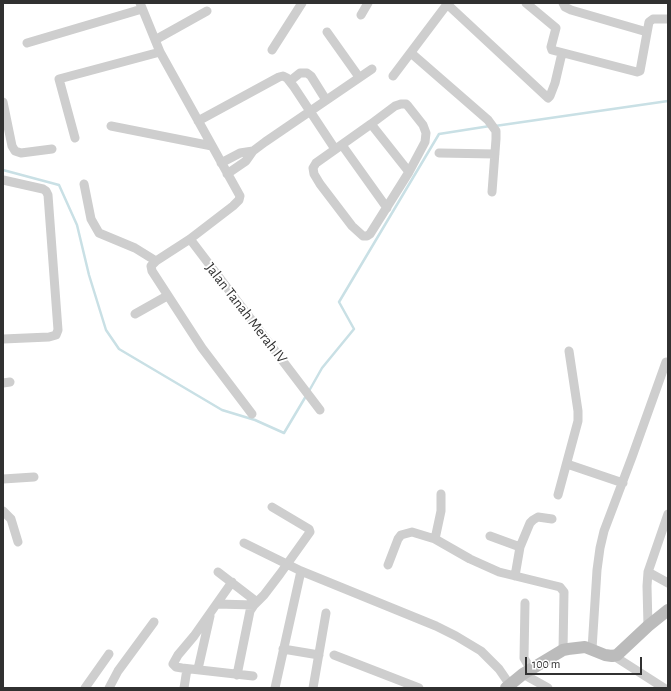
<!DOCTYPE html>
<style>
body{margin:0}
#map{position:relative;width:671px;height:691px;overflow:hidden;background:#fff;font-family:"Alegreya Sans",sans-serif}
canvas{display:block}
.frame{position:absolute;inset:0;border:4px solid #313131;pointer-events:none}
.scale{position:absolute;left:525px;top:657px;width:117px;height:18px;box-sizing:border-box;border:2px solid #313131;border-top:0;padding-left:5px;font-size:12px;line-height:14px;white-space:nowrap;color:#313131;-webkit-text-stroke:3px #fff;paint-order:stroke}
</style>
<div id="map">
<canvas width="671" height="691"></canvas>
<div class="frame"></div>
<div class="scale">100 m</div>
</div>
<script>
const ctx = document.querySelector('canvas').getContext('2d');
ctx.lineJoin = 'round';
const shape = rows => new Path2D(rows.map(r => 'M' + r).join(''));
function stroke(path, color, width, dash) { ctx.strokeStyle = color; ctx.lineWidth = width; ctx.lineCap = dash ? 'butt' : 'round'; ctx.setLineDash(dash || []); ctx.stroke(path); }
function write(font, color, halo, rows, align = 'center') {
  ctx.font = font + ' "Alegreya Sans",sans-serif'; ctx.lineWidth = 4; ctx.setLineDash([]); ctx.textBaseline = 'middle'; ctx.strokeStyle = halo; ctx.fillStyle = color; for (const [text, x, y, turn = 0] of rows) {
    ctx.save(); ctx.translate(x, y); ctx.rotate((+turn || 0) * Math.PI / 180); ctx.textAlign = isNaN(turn) ? turn : align; if (halo) ctx.strokeText(text, 0, 0); ctx.fillText(text, 0, 0); ctx.restore();
  }
}
const stream = shape([
 [495,126,668,101],
 [3,170,59,185,77,225,89,275,106,330,119,349,222,410,255,420,284,433,306,396],
 [309,391,322,368,354,329,339,302,439,134,490,126]
]);
const street = shape([
 [140,3,160,52,240,196,239,200,233,206,190,239,156,261,151,266,152,271,202,348,252,414],
 [526,3,556,28,551,47,552,50,637,72,640,71,649,22,653,19,668,19],
 [563,3,565,7,571,10,647,32],
 [447,4,548,98,550,96,555,83,562,53],
 [361,15,368,3],
 [327,32,359,77],
 [155,40,207,11],
 [27,43,142,9],
 [272,50,302,3],
 [411,53,488,120,496,131,496,139,492,192],
 [393,76,448,3],
 [290,81,300,73,307,73,311,76,326,100],
 [3,102,12,146,15,151,21,153,52,149],
 [401,104,406,104,408,106,423,125,426,133,425,142,409,172,370,234,367,236,363,236,352,226,320,184,314,174,313,168,316,163,371,124,395,106,401,104],
 [198,121,279,77,283,76,287,78,294,87,335,149],
 [371,124,409,172],
 [111,126,212,146],
 [75,138,59,79,160,52],
 [342,145,387,208],
 [439,153,495,154],
 [221,163,240,153,253,151],
 [227,174,246,161,253,151,265,142,372,69],
 [3,180,43,189,46,191,48,195,58,330,56,335,49,337,3,339],
 [84,184,91,219,99,233,135,248,156,261],
 [190,239,320,410],
 [135,314,167,296],
 [3,383,10,382],
 [567,464,623,483],
 [3,479,34,477],
 [558,495,578,421,578,411,569,351],
 [3,511,11,519,18,542],
 [490,536,520,547],
 [435,539,441,511,441,494],
 [244,543,301,571,436,626,456,636,481,651,499,669,510,685],
 [388,565,398,539,401,535,412,532,435,539,470,559,499,572,560,587,564,592,563,650],
 [218,572,257,602],
 [648,572,668,583],
 [515,576,520,547,530,523,533,520,538,517,552,519],
 [232,582,194,636,178,655,173,664,176,667,182,668,253,676],
 [525,603,524,658,531,670],
 [217,604,254,605],
 [648,626,647,586,648,572,668,514],
 [283,649,319,655],
 [592,649,597,570,600,548,604,531,632,457,666,362],
 [334,655,419,688],
 [614,656,664,688],
 [198,669,210,616],
 [523,674,548,688],
 [237,675,250,611,254,605,264,595,280,574,310,532,309,529,272,507],
 [85,688,109,654],
 [109,688,118,671,154,622],
 [184,688,187,669],
 [275,688,301,571],
 [313,688,326,613]
]);
const secondary = shape([
 [506,688,523,674,563,650,568,649,585,647,605,655,612,656,617,655,648,626,668,610]
]);
const streetNames = [
 ["Jalan Tanah Merah IV",246,313,52]
];
stroke(stream, '#c9e0e5', 2.5);
stroke(street, '#cecece', 9);
stroke(secondary, '#bbb', 12);
write('15px', '#313131', '#fff', streetNames);
</script>
